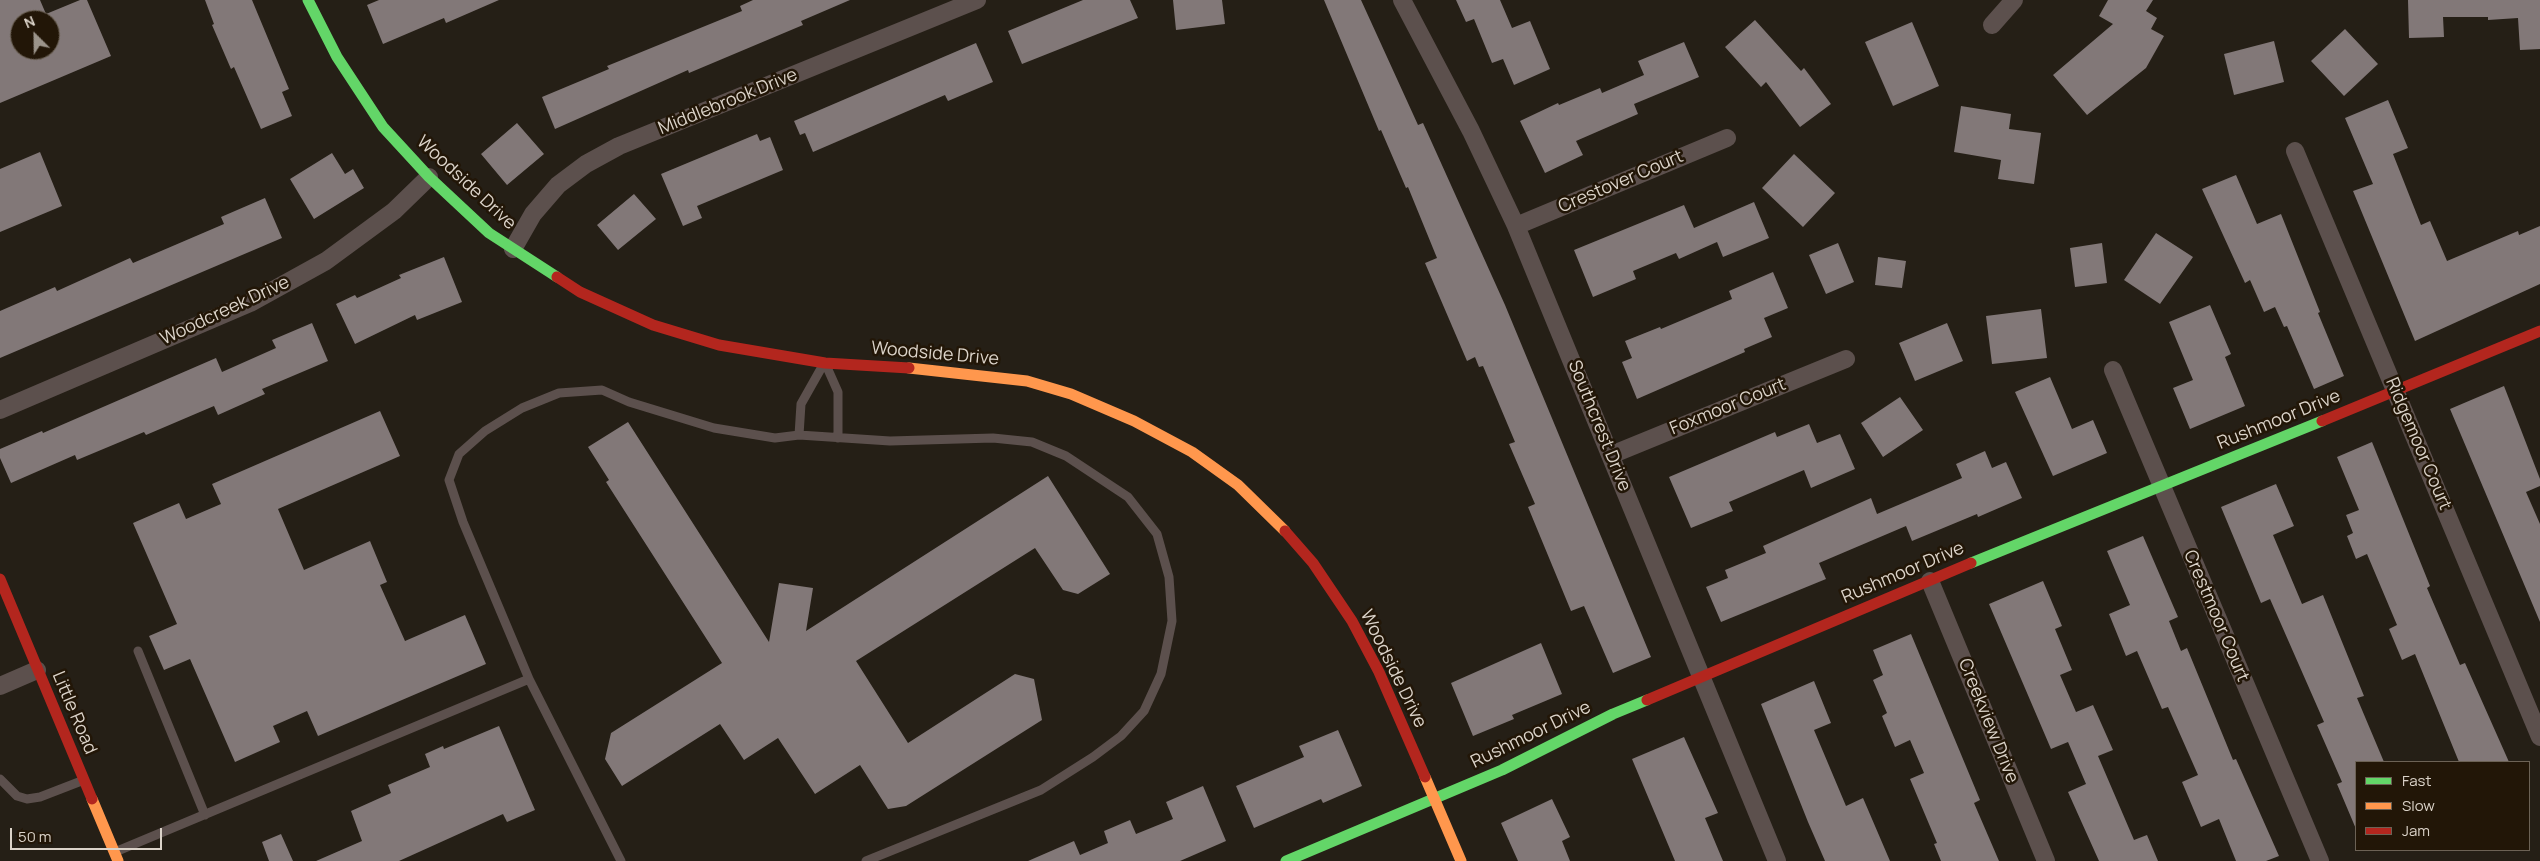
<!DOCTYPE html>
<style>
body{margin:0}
#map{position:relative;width:2540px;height:861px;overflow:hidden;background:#251f16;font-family:Manrope,sans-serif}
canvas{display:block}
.legend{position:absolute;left:2355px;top:761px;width:175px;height:90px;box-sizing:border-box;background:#221607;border:1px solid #6c6255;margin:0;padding:6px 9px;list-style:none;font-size:15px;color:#dbd3c9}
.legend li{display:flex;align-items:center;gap:10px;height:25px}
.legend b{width:25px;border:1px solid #6c6255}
.north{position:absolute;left:10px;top:10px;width:50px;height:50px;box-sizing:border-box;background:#221607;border:1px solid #6c6255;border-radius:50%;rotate:337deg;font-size:14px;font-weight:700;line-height:20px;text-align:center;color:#dbd3c9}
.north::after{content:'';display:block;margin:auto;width:18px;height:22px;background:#9b948a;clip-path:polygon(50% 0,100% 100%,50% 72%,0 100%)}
.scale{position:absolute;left:10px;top:828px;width:152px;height:22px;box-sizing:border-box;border:2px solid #dbd3c9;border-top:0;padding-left:6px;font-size:15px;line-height:18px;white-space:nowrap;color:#dbd3c9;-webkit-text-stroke:4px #221607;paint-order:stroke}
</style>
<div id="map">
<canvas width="2540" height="861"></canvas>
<ul class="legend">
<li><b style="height:6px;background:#63d668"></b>Fast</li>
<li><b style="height:6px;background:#ff974d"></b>Slow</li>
<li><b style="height:6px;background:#b3261e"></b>Jam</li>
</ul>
<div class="north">N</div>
<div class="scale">50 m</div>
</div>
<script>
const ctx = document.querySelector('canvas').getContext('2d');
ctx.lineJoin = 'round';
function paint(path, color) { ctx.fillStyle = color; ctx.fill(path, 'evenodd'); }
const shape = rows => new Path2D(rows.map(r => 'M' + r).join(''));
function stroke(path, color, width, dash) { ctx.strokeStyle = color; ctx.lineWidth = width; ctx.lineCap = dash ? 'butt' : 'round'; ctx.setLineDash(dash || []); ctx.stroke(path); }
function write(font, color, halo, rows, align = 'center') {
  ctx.font = font + ' Manrope,sans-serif'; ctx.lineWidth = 5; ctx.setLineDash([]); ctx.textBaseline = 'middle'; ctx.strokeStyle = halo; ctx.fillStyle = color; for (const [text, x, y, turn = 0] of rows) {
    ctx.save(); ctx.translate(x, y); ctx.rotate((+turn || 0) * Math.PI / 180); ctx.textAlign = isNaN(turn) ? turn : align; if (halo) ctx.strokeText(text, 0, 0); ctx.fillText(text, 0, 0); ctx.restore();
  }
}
const building = shape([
 [0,0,40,0,46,14,80,0,87,0,111,56,0,103],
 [20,20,50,20,50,50,20,50],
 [205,0,252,0,289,89,282,92,292,116,261,129,234,67,231,69,212,25,214,24],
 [379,0,499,0,446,23,444,18,383,44,367,5],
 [753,0,850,0,801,21,803,25,689,73,688,70,555,129,542,97,609,69,607,66,742,11,740,6],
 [1083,0,1130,0,1138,18,1022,64,1008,31],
 [1173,0,1222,0,1225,24,1176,30],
 [1324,0,1361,0,1418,125,1423,123,1505,305,1651,657,1613,673,1584,606,1571,611,1528,507,1535,504,1509,444,1515,442,1483,366,1479,367,1475,357,1467,361,1425,263,1437,258,1408,187,1406,188,1381,130,1379,131],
 [1456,0,1500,0,1512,28,1530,21,1550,69,1514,85,1503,59,1492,63,1474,19,1466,22],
 [2108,0,2153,0,2146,11,2157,18,2151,29,2164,36,2146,68,2087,115,2053,75,2113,24,2099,16],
 [2408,0,2540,0,2540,49,2520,50,2518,18,2488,20,2488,17,2443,17,2444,37,2409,38],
 [1755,20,1801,71,1804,68,1831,104,1800,127,1766,82,1761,87,1725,47],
 [1912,22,1939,86,1893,106,1865,42],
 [2345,29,2378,64,2344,96,2311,61],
 [2274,41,2284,82,2234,95,2224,54],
 [1684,42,1699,77,1634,104,1638,114,1576,141,1583,155,1545,173,1520,121,1558,103,1559,105,1600,88,1602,93,1644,75,1638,61],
 [976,43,993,82,948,101,945,95,813,152,805,133,800,135,794,121],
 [2388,100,2408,148,2393,154,2421,225,2430,221,2447,261,2518,231,2519,235,2540,226,2540,284,2415,341,2353,191,2373,184,2345,118],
 [1961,106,2011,114,2009,129,2041,133,2034,184,1998,179,2001,160,1954,152],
 [517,123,544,154,507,185,481,154],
 [757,134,760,141,770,137,783,170,697,206,702,218,683,226,661,174],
 [40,152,62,206,0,232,0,169],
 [332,153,345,174,353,169,364,188,314,219,290,179],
 [1794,154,1835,193,1803,227,1762,188],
 [2236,175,2257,224,2281,214,2320,312,2318,313,2344,376,2314,389,2287,326,2284,327,2275,307,2264,312,2250,280,2245,283,2202,189],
 [634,194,656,219,618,250,597,225],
 [265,198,282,238,0,358,0,311,55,287,57,291,130,258,133,263,224,224,221,217],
 [1754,202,1769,238,1723,257,1717,242,1679,259,1676,253,1633,271,1636,279,1593,297,1574,250,1684,205,1694,228],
 [2156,233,2193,257,2160,304,2124,280],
 [1838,243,1854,282,1826,294,1809,255],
 [2102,243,2107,283,2075,287,2070,248],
 [444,257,462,302,417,320,415,315,355,344,336,304,355,295,357,298,401,278,399,275],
 [1878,257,1906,261,1902,288,1875,285],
 [1773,272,1788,308,1764,318,1772,337,1744,349,1745,352,1637,399,1622,362,1632,358,1625,341,1660,327,1661,329,1732,299,1729,291],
 [2210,305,2231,354,2225,357,2245,406,2190,429,2173,388,2193,380,2169,322],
 [2041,309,2047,358,1992,364,1986,316],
 [312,323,328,361,262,389,265,394,218,415,214,406,146,435,144,432,77,460,75,455,11,483,0,458,0,449,42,431,43,433,216,358,222,372,276,348,272,340],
 [1947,323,1963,361,1915,381,1899,343],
 [2050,377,2072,429,2093,420,2107,453,2053,476,2015,392],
 [2504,386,2540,479,2540,486,2526,492,2540,524,2540,622,2450,409],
 [1900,397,1923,430,1883,457,1861,423],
 [380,411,400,456,278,509,304,570,370,541,387,582,380,585,405,641,465,615,486,664,318,736,307,711,273,726,280,742,235,762,190,659,164,670,149,636,177,624,133,523,179,503,186,519,221,504,212,484],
 [628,422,769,642,779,583,813,588,806,631,1048,476,1110,574,1078,594,1063,590,1035,548,856,661,908,743,1015,674,1034,679,1042,720,906,806,888,809,860,765,815,794,778,738,744,760,720,724,622,786,605,759,611,733,722,663,606,482,609,480,588,447],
 [1809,424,1817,443,1840,434,1855,469,1811,488,1804,470,1729,502,1733,511,1691,528,1669,477,1775,432,1777,437],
 [2372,442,2430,586,2427,588,2460,665,2465,663,2509,762,2459,762,2415,654,2402,660,2389,629,2397,625,2367,554,2356,559,2347,536,2353,533,2346,515,2359,510,2337,457],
 [1985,451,1992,468,2006,462,2022,498,1978,517,1977,514,1912,541,1906,526,1819,563,1826,579,1721,622,1706,587,1728,578,1725,570,1766,553,1763,546,1871,498,1877,514,1962,478,1956,464],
 [2276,484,2294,526,2273,535,2302,604,2323,595,2364,696,2357,698,2384,762,2356,762,2356,829,2337,784,2342,782,2317,725,2324,722,2270,599,2261,603,2221,507],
 [2143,536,2178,617,2169,621,2181,651,2187,648,2233,760,2236,759,2279,856,2266,861,2236,861,2219,819,2201,827,2182,782,2198,775,2168,707,2162,709,2137,651,2126,656,2109,614,2130,605,2107,551],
 [2043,581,2062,626,2055,629,2072,670,2060,675,2076,712,2093,705,2113,750,2098,756,2134,840,2147,835,2158,861,2099,861,2068,792,2086,784,2068,742,2051,749,1989,604],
 [1911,634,1980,800,1974,803,1999,861,1941,861,1934,844,1937,843,1910,779,1924,773,1910,740,1895,747,1882,716,1887,713,1873,680,1883,675,1873,650],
 [1541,643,1562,694,1512,715,1514,719,1473,736,1451,683],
 [1814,681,1831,723,1814,730,1846,806,1863,798,1890,861,1825,861,1808,822,1761,704],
 [499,726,535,810,507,822,503,814,399,861,316,861,362,841,351,811,391,793,388,785,430,767,425,754,443,746,444,749],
 [1338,730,1362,786,1323,803,1321,799,1254,828,1236,786,1304,757,1299,746],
 [1684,737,1718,813,1705,818,1723,861,1675,861,1632,759],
 [1203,786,1226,841,1180,861,1028,861,1074,841,1080,855,1108,843,1104,831,1130,820,1136,834,1173,819,1166,802],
 [1552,799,1570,837,1562,841,1570,861,1518,861,1501,823],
 [281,834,293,861,269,861,262,842]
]);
const lane = shape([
 [826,365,838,392,838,438],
 [799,435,801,404,823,365],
 [138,651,205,815],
 [0,779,17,796,27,799,40,797,84,780],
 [115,852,529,679],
 [621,861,529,679,463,522,449,480,459,454,485,431,522,408,559,393,602,390,629,402,714,428,775,438,799,435,890,441,993,438,1032,442,1066,456,1128,497,1157,534,1169,577,1172,621,1161,674,1144,711,1121,736,1093,757,1041,790,866,861]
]);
const street = shape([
 [1402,0,1471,131,1516,226,1777,861],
 [1992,25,2014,0],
 [2295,151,2540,737],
 [1516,226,1727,138],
 [513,249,533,214,558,185,586,164,619,146,977,0],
 [2113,370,2320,861],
 [0,410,250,303,326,261,394,211,429,177],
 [1611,455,1846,359],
 [1930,581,2046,861],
 [0,686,37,670]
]);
const fast = shape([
 [308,0,337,57,383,127,429,177,489,233,557,277],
 [1971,563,2322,421],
 [1286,861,1502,770,1613,714,1647,700]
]);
const slow = shape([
 [909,368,1027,381,1071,394,1134,421,1192,452,1238,485,1285,531],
 [1425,777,1461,861],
 [92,799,118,861]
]);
const jam = shape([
 [557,277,580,292,653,325,719,345,825,363,909,368],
 [2322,421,2540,331],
 [1285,531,1313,563,1352,621,1379,672,1425,777],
 [0,579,92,799],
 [1647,700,1971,563]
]);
const streetNames = [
 ["Middlebrook Drive",728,102,-22],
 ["Crestover Court",1621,182,-23],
 ["Woodside Drive",466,183,43],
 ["Woodcreek Drive",225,311,-25],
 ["Woodside Drive",935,354,5],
 ["Foxmoor Court",1728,407,-22],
 ["Rushmoor Drive",2279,420,-22],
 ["Southcrest Drive",1599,426,68],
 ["Ridgemoor Court",2418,444,67],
 ["Rushmoor Drive",1903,573,-23],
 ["Crestmoor Court",2216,616,67],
 ["Woodside Drive",1393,669,64],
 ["Little Road",74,713,67],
 ["Creekview Drive",1988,721,68],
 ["Rushmoor Drive",1531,735,-26]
];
paint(building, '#827878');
stroke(lane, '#5c504d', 9);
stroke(street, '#5c504d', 18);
stroke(fast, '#63d668', 11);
stroke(slow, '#ff974d', 11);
stroke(jam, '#b3261e', 11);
write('18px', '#dbd3c9', '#221607', streetNames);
</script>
